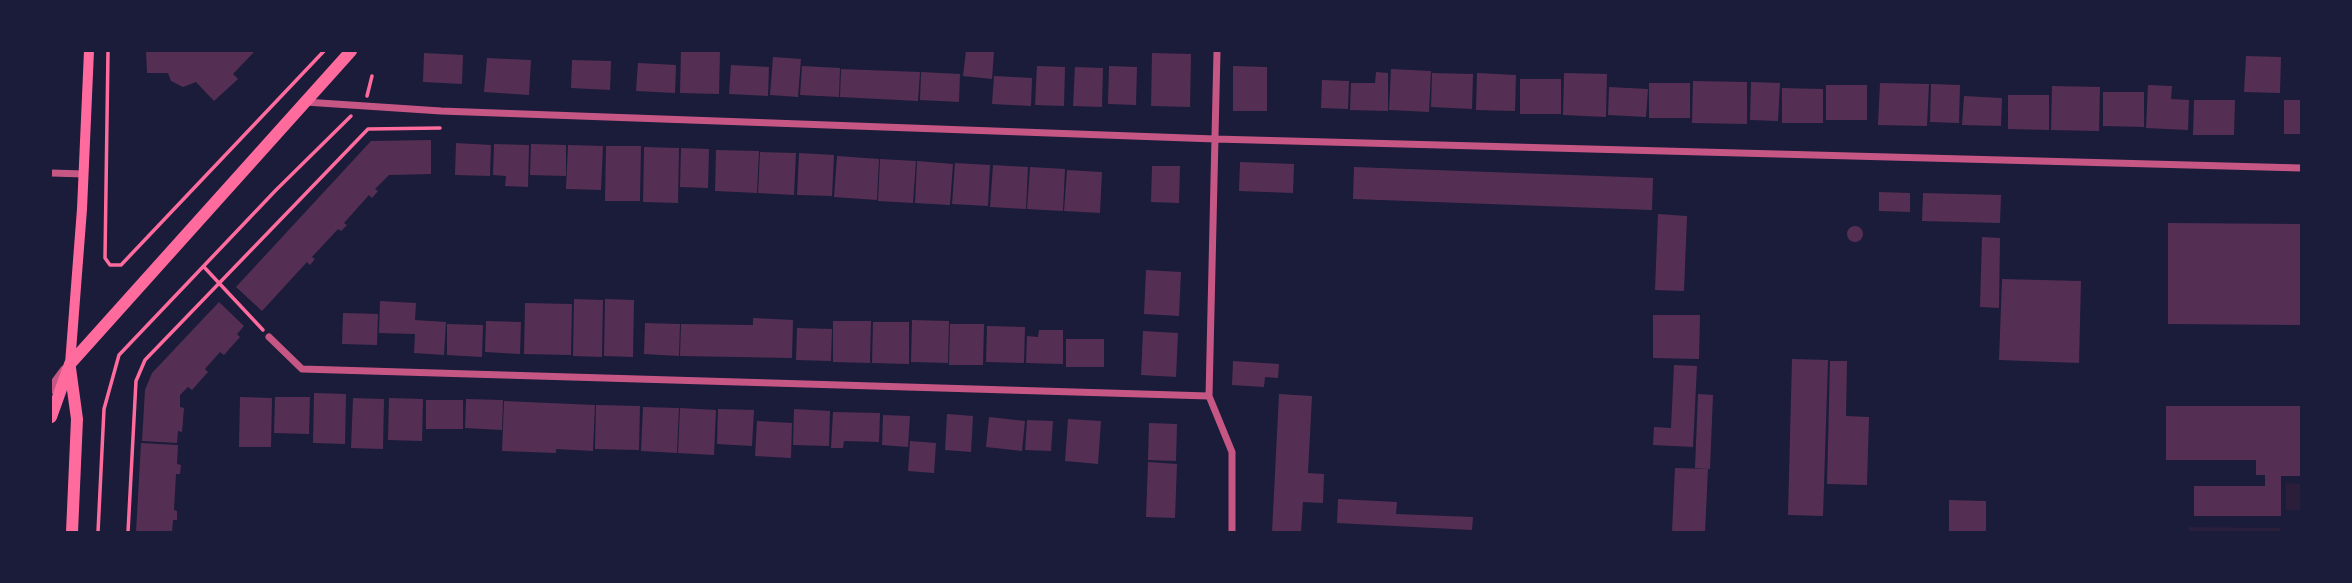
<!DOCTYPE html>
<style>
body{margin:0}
#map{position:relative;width:2352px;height:583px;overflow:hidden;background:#1b1b3a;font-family:Commissioner,sans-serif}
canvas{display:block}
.frame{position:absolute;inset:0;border:52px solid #1b1b3a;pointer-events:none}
</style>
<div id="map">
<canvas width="2352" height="583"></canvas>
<div class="frame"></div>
</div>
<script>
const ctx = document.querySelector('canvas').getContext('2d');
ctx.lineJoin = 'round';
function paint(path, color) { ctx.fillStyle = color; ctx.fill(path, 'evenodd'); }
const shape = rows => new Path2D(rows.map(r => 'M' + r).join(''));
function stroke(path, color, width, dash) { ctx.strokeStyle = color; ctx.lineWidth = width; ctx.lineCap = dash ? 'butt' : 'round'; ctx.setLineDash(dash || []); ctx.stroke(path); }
const green = shape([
 [2286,483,2301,484,2301,510,2286,510],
 [2189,527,2280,528,2280,532,2189,532]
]);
const building = shape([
 [146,51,255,51,233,74,238,79,214,101,196,82,183,87,171,81,168,73,147,73],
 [681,51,720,51,719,94,680,93],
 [966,51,994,51,992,79,963,76],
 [424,53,463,55,462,84,423,82],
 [1152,53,1191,54,1190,107,1151,106],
 [2246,56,2281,57,2280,93,2244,92],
 [773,57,801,59,798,97,770,95],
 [487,58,531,60,529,95,484,92],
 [572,60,611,61,610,90,571,88],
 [638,63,676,65,675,93,636,91],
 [731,65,769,67,768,96,729,94],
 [802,66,840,68,839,97,800,95],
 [1037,66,1065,67,1064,106,1035,105],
 [1109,66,1137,67,1136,105,1108,104],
 [1233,66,1267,67,1267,111,1233,111],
 [1075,67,1103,68,1102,107,1073,106],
 [841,69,920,72,918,101,840,97],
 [1391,69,1431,71,1429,112,1389,110],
 [921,72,960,74,959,102,920,100],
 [1376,72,1388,73,1388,111,1350,110,1351,83,1375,83],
 [1432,73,1473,74,1472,109,1431,107],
 [1477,73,1516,75,1515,111,1476,110],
 [1564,73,1607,74,1606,117,1563,115],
 [994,76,1032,78,1031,106,992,104],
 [1520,79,1561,79,1561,114,1520,114],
 [1322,80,1349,81,1348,109,1321,108],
 [1693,81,1747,82,1747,124,1692,123],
 [1751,82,1780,83,1778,121,1750,120],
 [1649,83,1690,83,1690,118,1649,118],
 [1880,83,1929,84,1927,126,1878,125],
 [1931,84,1960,85,1959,123,1930,122],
 [1826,85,1867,85,1867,120,1826,120],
 [2148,85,2172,86,2171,99,2189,100,2188,130,2146,128],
 [2052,86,2100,87,2099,131,2051,130],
 [1609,87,1648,89,1646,117,1608,115],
 [1782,88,1823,89,1823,123,1782,123],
 [2103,92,2144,92,2144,127,2103,126],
 [2008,95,2049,95,2049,130,2008,129],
 [1964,96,2002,98,2001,126,1962,125],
 [2194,100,2235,100,2234,135,2193,135],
 [2284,100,2301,100,2301,134,2284,134],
 [431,140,431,174,389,175,375,189,378,191,372,198,369,195,344,223,347,225,341,231,338,229,312,257,315,259,310,265,307,262,262,311,236,287,371,141],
 [456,143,491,145,490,176,455,175],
 [494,144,529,145,528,187,505,186,506,176,493,175],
 [531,144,566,145,566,176,530,175],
 [568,145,603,146,601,190,566,189],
 [606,146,641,146,640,201,605,201],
 [644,147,679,148,678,203,643,202],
 [681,148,709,149,708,188,680,187],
 [716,150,759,151,757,193,715,191],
 [760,152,796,153,794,195,758,193],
 [799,153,834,155,832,196,797,195],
 [837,156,879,159,877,200,834,197],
 [880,159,916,161,913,203,878,201],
 [917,161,953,164,950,205,915,203],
 [1240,162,1294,164,1293,193,1239,191],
 [955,163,990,165,988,206,952,204],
 [993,165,1028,167,1026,209,990,207],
 [1152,166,1180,166,1179,203,1151,202],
 [1030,167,1065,169,1063,211,1027,209],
 [1354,167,1653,178,1652,210,1353,199],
 [1067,170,1102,172,1100,213,1064,211],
 [1879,192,1910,193,1910,212,1879,211],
 [1923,193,2001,195,2000,223,1922,221],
 [1658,214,1687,216,1684,291,1655,290],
 [2168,223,2301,224,2301,325,2168,324],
 '1847 234a8 8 0 1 1 16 0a8 8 0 1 1-16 0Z',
 [1982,237,2000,238,1999,308,1980,307],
 [1146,270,1181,272,1179,316,1144,314],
 [2002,279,2081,281,2079,363,1999,360],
 [574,299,603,300,602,357,573,356],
 [605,299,634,300,633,357,604,356],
 [380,301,416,303,415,320,446,322,444,355,414,353,415,334,379,333],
 [219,302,244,326,237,334,240,337,224,355,220,352,205,369,208,372,192,390,188,387,180,395,180,407,184,408,182,432,178,431,177,443,142,441,145,390,152,373],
 [525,303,572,304,571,355,524,354],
 [343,313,378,314,377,345,342,344],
 [1653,315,1700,315,1699,359,1653,358],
 [753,318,793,320,792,358,680,356,681,324,753,325],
 [912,320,949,321,948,363,911,362],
 [486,321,521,322,520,354,485,352],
 [833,321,871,321,870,363,833,362],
 [873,322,909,322,909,364,872,363],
 [645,323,680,324,679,356,644,354],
 [447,324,483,325,482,357,447,355],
 [950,324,984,324,983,365,949,365],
 [987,326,1025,327,1024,363,986,362],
 [797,328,832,329,831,361,796,360],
 [1039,330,1063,330,1063,364,1026,363,1027,336,1038,337],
 [1143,331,1178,333,1176,377,1141,375],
 [1066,339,1104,339,1104,367,1066,367],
 [1792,359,1828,360,1823,516,1788,515],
 [1233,361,1279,364,1278,378,1265,377,1264,387,1232,385],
 [1830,361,1847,361,1846,416,1869,417,1867,485,1827,484],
 [1674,365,1697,366,1693,447,1653,445,1654,427,1671,428],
 [314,393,346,394,345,444,313,443],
 [1279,394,1312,396,1308,473,1324,474,1323,503,1303,502,1301,532,1272,532],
 [1698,394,1713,395,1710,469,1695,468],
 [240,397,272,398,271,447,239,447],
 [275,397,310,397,309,434,274,433],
 [353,398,384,399,383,449,351,448],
 [389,398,423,399,422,441,388,440],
 [466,399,503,400,502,430,465,428],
 [426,400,463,400,463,429,426,429],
 [504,401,595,405,593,451,556,449,556,453,502,451],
 [596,405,640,406,639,450,595,449],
 [2166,406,2301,406,2301,476,2281,476,2281,516,2194,516,2194,486,2265,486,2265,475,2256,475,2256,460,2166,460],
 [643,407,679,408,677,453,641,451],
 [680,408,716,410,714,455,678,453],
 [718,409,754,410,752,446,717,444],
 [794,409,830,411,829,446,793,445],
 [833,412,880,413,879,442,844,441,843,448,831,448],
 [947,414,973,416,971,452,945,450],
 [883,415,910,416,908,447,882,445],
 [989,417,1025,421,1022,451,986,447],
 [1068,419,1101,421,1098,464,1065,461],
 [1027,420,1053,421,1051,451,1025,450],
 [757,421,792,423,791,458,755,456],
 [1149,423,1177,424,1176,461,1148,460],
 [910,441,936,443,934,473,908,471],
 [141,443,178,445,177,464,181,465,180,474,176,474,174,510,177,511,177,520,173,520,172,532,136,532],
 [1148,462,1177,464,1175,518,1146,517],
 [1675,468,1708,469,1705,532,1672,532],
 [1338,499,1397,502,1396,514,1473,517,1472,530,1337,523],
 [1949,500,1986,501,1986,532,1949,532]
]);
const path = shape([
 [108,51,105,258,110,265,121,265,324,51],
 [367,96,372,76],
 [204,267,263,330],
 [98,532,104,409,119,355,276,190,351,116],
 [128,532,136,381,145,360,368,129,440,128]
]);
const minor = shape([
 [1217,51,1209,396,1232,452,1232,532],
 [305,102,441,111,1215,139,2301,168],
 [51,173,84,174],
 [269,337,302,369,1209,396]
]);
const tertiary = shape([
 [51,389,65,370]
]);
const secondary = shape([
 [70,364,82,209,89,51]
]);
const primary = shape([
 [70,368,77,419,72,532],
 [51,417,70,364,351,51]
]);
paint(green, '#2a1e3b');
paint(building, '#542f53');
stroke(path, '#ff6b9d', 3.5);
stroke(minor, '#c65784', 7);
stroke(tertiary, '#c65784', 10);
stroke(secondary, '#ff6b9d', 10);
stroke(primary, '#ff6b9d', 12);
</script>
